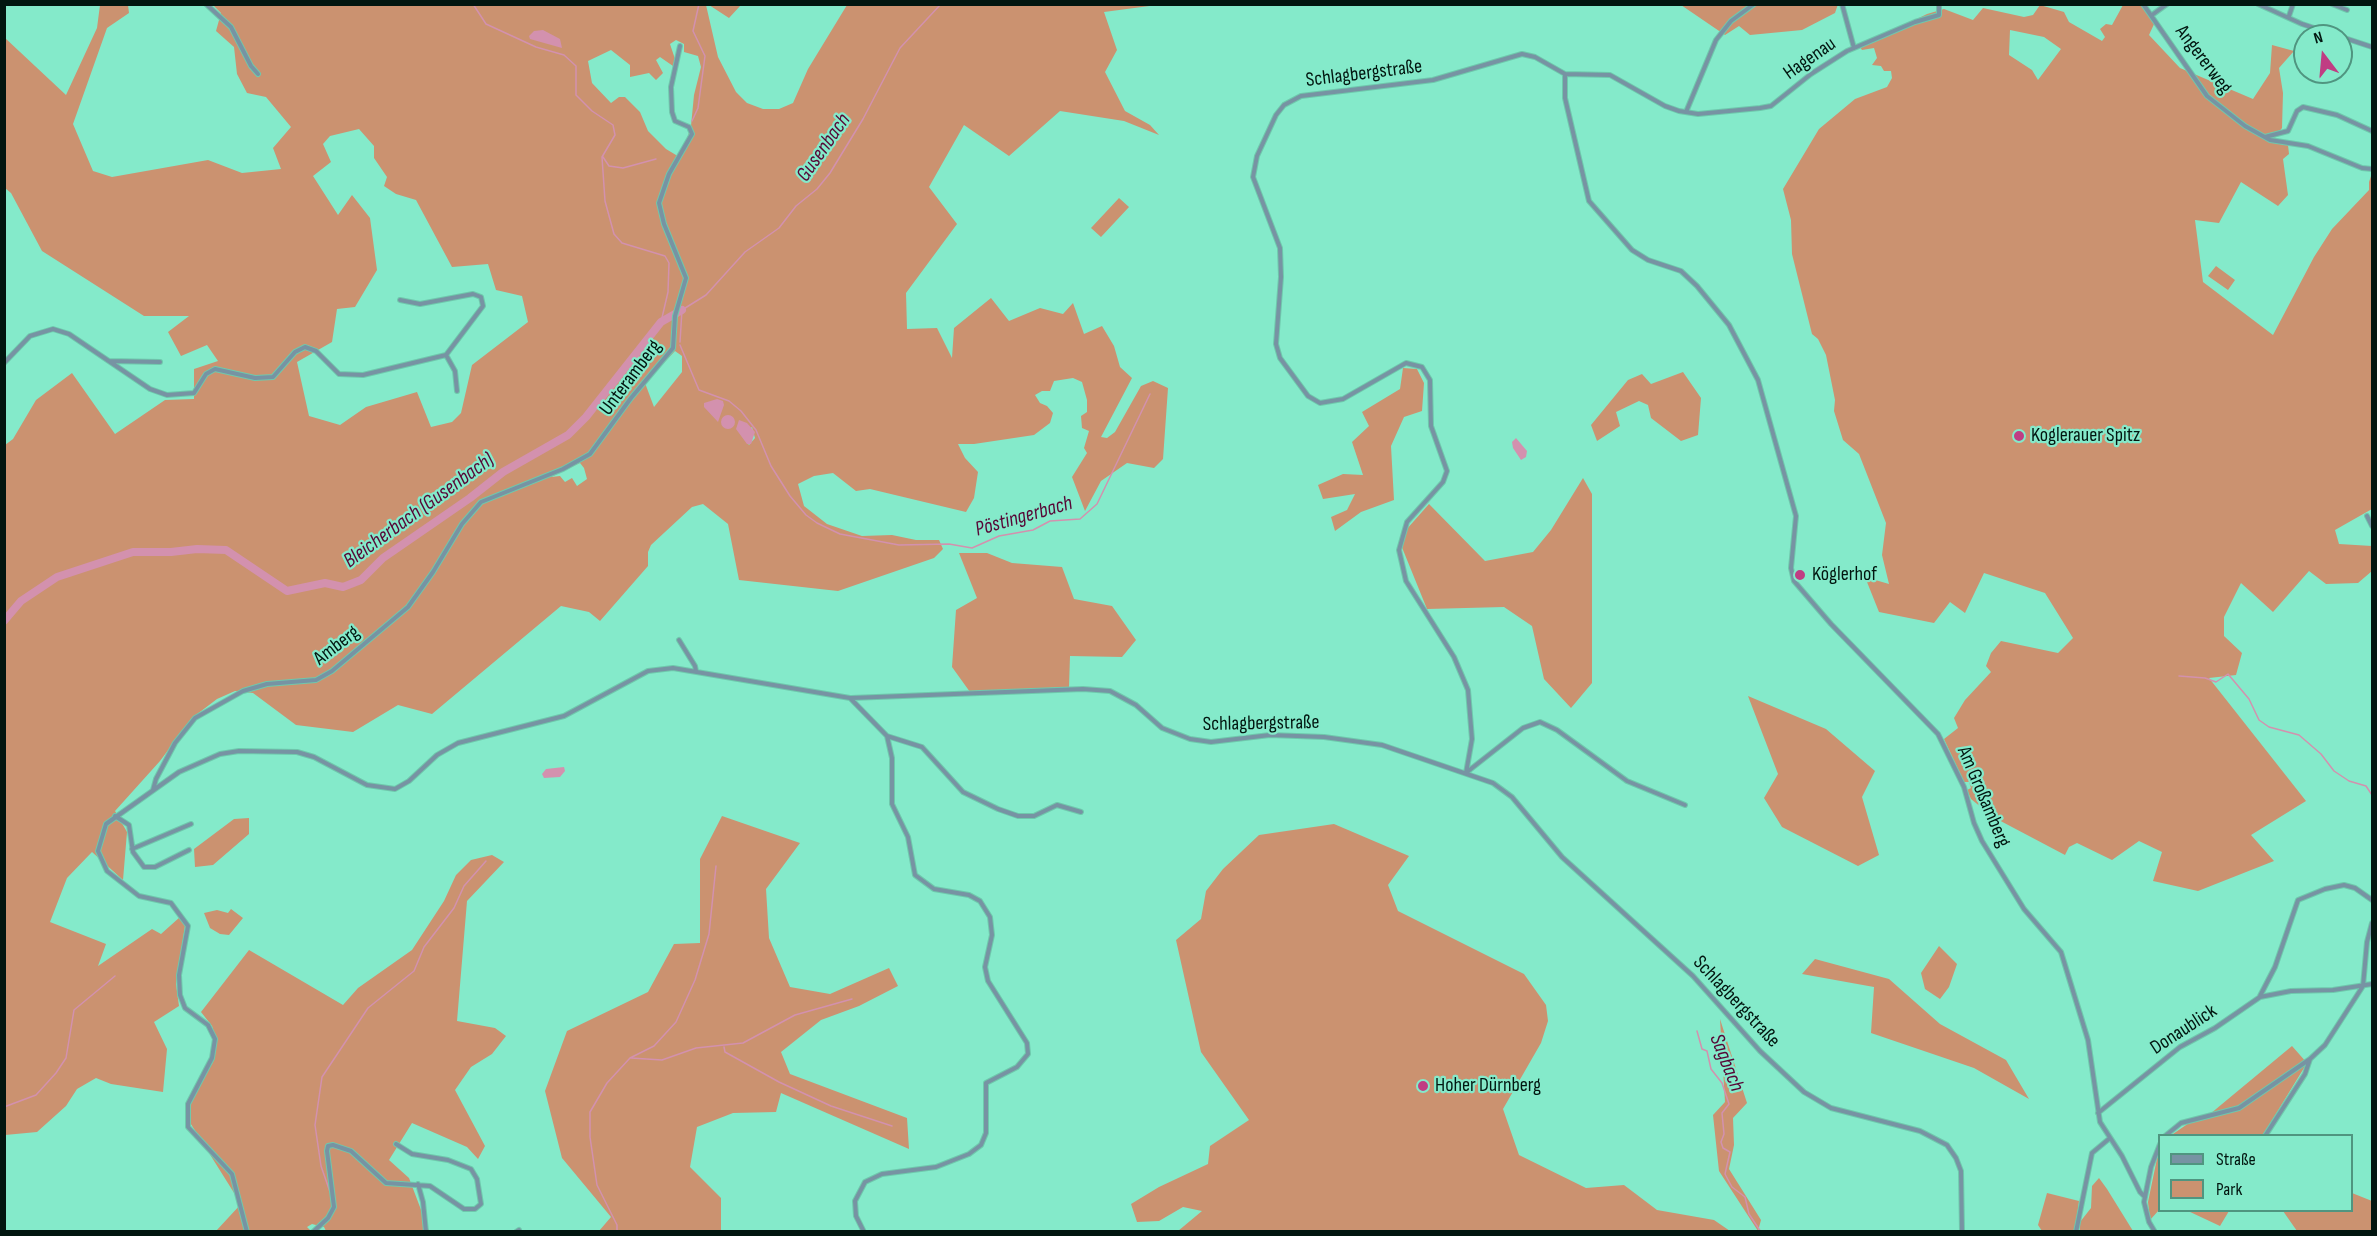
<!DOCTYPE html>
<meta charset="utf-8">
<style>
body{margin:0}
#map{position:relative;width:2377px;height:1236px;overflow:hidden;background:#84eaca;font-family:"Sofia Sans Condensed",sans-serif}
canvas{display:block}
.frame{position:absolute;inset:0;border:6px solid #021610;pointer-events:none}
.legend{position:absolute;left:2158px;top:1134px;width:195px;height:78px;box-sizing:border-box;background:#84eaca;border:2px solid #509580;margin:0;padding:8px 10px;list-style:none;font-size:18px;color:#021610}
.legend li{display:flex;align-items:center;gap:12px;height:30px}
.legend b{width:30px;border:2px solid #509580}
.north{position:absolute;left:2293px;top:24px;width:60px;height:60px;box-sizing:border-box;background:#84eaca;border:2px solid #509580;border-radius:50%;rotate:344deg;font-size:16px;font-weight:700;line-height:24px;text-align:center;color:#021610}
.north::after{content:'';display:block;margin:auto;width:21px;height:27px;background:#c03d83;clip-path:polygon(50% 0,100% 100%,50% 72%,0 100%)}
</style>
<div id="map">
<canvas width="2377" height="1236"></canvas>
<div class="frame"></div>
<ul class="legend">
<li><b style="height:8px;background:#7793a3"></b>Straße</li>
<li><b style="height:16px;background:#cb9270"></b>Park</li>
</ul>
<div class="north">N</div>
</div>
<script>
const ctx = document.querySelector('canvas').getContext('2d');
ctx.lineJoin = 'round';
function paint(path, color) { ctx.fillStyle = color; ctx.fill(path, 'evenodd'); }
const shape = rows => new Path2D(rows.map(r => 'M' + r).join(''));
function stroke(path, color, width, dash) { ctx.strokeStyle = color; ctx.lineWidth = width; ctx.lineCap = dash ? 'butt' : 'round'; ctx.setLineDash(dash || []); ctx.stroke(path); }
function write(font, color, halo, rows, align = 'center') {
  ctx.font = font + ' "Sofia Sans Condensed",sans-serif'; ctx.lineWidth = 4.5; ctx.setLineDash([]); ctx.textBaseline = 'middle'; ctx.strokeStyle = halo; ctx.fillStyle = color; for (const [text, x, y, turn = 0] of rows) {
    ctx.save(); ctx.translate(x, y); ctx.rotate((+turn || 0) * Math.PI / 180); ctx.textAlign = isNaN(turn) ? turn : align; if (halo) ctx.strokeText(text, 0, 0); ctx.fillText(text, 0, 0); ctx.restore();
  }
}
const green = shape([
 [1838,4,1835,13,1802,30,1750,35,1739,26,1725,35,1681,5],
 [100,5,128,5,129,13,107,28,73,124,93,171,112,177,208,160,242,173,281,169,273,148,291,127,266,97,247,93,237,74,234,47,216,31,221,13,213,5,706,5,718,57,736,92,747,103,763,109,779,109,793,103,808,69,847,5,1157,5,1104,12,1117,50,1105,72,1125,111,1150,125,1159,135,1124,121,1060,111,1009,156,964,125,929,187,957,224,906,293,907,329,937,328,952,358,954,328,991,298,1009,321,1040,308,1063,314,1073,303,1084,334,1102,326,1114,346,1120,367,1132,378,1101,437,1107,438,1115,432,1141,386,1153,381,1168,388,1163,459,1154,468,1127,463,1101,481,1085,511,1072,477,1087,453,1084,448,1089,431,1082,428,1081,416,1087,412,1087,400,1082,382,1073,378,1054,381,1050,391,1042,391,1035,395,1040,403,1047,406,1053,413,1050,423,1034,435,974,444,958,444,965,458,978,472,974,498,966,512,870,489,856,491,833,473,814,476,798,484,804,506,827,524,862,536,892,535,916,540,939,540,943,549,934,558,838,591,739,580,728,524,703,504,692,507,651,545,648,552,648,566,600,621,589,612,561,606,432,714,398,705,353,732,296,725,253,693,235,691,217,699,192,718,160,761,115,811,127,832,123,880,92,852,67,878,50,922,106,944,98,966,152,929,161,934,180,917,185,926,176,984,179,1006,154,1022,167,1049,163,1092,111,1084,96,1078,77,1089,66,1106,37,1132,5,1135,5,445,13,439,36,400,72,373,115,434,165,400,194,399,194,369,218,361,207,345,181,356,168,332,189,316,144,316,42,251,11,193,5,188,4,37,66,95,97,28],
 [676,40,684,44,684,52,698,56,701,67,694,95,691,126,681,158,666,149,648,131,640,112,625,97,619,97,611,103,592,83,588,61,611,50,630,65,630,77,649,73,656,80,663,73,656,60,660,57,673,66,675,59,670,44],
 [359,129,374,146,374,158,387,177,384,186,396,194,416,200,452,267,488,264,496,290,522,296,528,322,472,365,461,413,452,422,431,427,417,392,366,407,340,425,309,416,297,362,332,342,337,309,355,307,377,270,370,218,352,195,338,215,313,176,331,162,323,144,330,136],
 [675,351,682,356,682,372,654,407,645,383],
 [752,427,755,438,749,445,742,435],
 [580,463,584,468,587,479,577,486,572,478,565,482,560,476,551,477],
 [709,5,741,5,729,18],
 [2040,5,2064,12,2069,22,2102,41,2105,37,2100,29,2106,24,2112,25,2123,5,2145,5,2155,22,2149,35,2180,68,2253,99,2270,73,2272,45,2294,51,2279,68,2283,93,2282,128,2279,132,2270,133,2268,142,2288,145,2289,154,2283,159,2288,195,2278,206,2241,182,2219,223,2195,220,2203,282,2273,335,2314,257,2332,229,2369,190,2369,182,2372,173,2372,509,2335,530,2339,544,2372,546,2372,571,2358,583,2326,584,2309,571,2273,612,2241,583,2224,617,2224,636,2242,653,2236,675,2209,678,2306,801,2251,835,2274,861,2198,891,2153,881,2162,852,2139,841,2112,860,2077,843,2069,847,2065,855,1993,817,1971,799,1967,790,1971,788,1969,782,1964,782,1944,739,1958,728,1954,718,1965,700,1991,672,1986,666,1991,653,2001,641,2058,653,2073,638,2045,593,1984,573,1965,613,1950,602,1934,623,1879,612,1865,577,1889,584,1882,555,1886,523,1859,454,1843,440,1834,411,1835,400,1826,355,1818,339,1812,334,1792,254,1791,220,1783,189,1819,129,1855,99,1887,87,1892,78,1891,71,1884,71,1881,66,1872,65,1877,58,1874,48,1862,50,1860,47,1927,14,1944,9,1973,20,1983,8,2024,17,2033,15],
 [2010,30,2044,37,2061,49,2038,80,2032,70,2009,55],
 [1119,198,1129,207,1101,237,1091,228],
 [2216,266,2235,280,2228,290,2208,276],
 [1403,368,1417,369,1424,383,1422,411,1404,417,1391,446,1394,500,1361,512,1335,531,1331,517,1347,510,1355,494,1323,499,1318,485,1343,474,1363,475,1352,442,1369,426,1362,412,1400,389],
 [1683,372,1701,398,1698,435,1681,441,1651,418,1648,405,1639,401,1616,412,1620,426,1597,441,1591,425,1628,380,1642,374,1651,384],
 [1583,478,1592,494,1592,683,1571,708,1544,679,1532,626,1504,607,1427,609,1401,545,1406,530,1429,504,1485,561,1533,552,1551,530],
 [959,553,987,553,1012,563,1062,567,1074,599,1112,606,1136,640,1122,657,1070,656,1069,687,970,692,952,667,956,610,977,598],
 [1748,696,1826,729,1875,771,1862,797,1879,855,1858,866,1782,827,1764,798,1778,774],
 [722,816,800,843,766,889,769,938,790,987,830,994,889,968,898,986,859,1006,821,1020,781,1052,790,1074,907,1118,909,1149,781,1093,776,1112,733,1113,697,1127,690,1167,721,1198,721,1231,599,1231,611,1217,562,1158,545,1091,567,1031,648,992,674,944,700,943,700,859],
 [249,818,249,834,213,865,195,867,194,849,234,819],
 [1334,824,1409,856,1388,885,1398,911,1524,974,1546,1005,1548,1021,1541,1043,1503,1109,1519,1155,1586,1188,1624,1185,1657,1210,1714,1220,1730,1231,1178,1231,1202,1211,1183,1207,1159,1221,1137,1222,1131,1204,1159,1187,1208,1164,1210,1146,1249,1120,1201,1052,1176,940,1201,919,1206,891,1223,869,1259,835],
 [492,855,504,862,467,901,457,1021,495,1028,506,1036,492,1054,471,1067,455,1090,485,1146,478,1159,467,1147,412,1123,389,1160,409,1178,429,1231,326,1231,324,1227,312,1224,307,1227,311,1231,216,1231,241,1204,189,1121,189,1102,213,1062,217,1042,212,1026,201,1012,249,950,343,1005,358,988,412,950,444,901,456,875,471,860],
 [217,910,228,913,231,909,243,918,229,935,220,934,210,928,204,913],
 [1939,946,1957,964,1949,987,1940,999,1925,989,1921,973],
 [1815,959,1889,979,1940,1024,2006,1060,2029,1099,1974,1068,1871,1033,1874,987,1802,974],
 [1720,1019,1747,1103,1733,1118,1734,1145,1729,1169,1761,1220,1758,1231,1719,1171,1713,1115,1725,1102],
 [2292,1046,2307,1063,2263,1135,2170,1136,2189,1123,2204,1119],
 [2159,1149,2159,1210,2150,1220,2148,1202],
 [2099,1178,2107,1189,2133,1231,2080,1231,2080,1222,2091,1208,2092,1186],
 [2047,1193,2079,1201,2075,1231,2042,1231,2038,1225],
 [2352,1193,2372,1201,2372,1231,2297,1231,2283,1211,2352,1210],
 [2188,1211,2229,1210,2229,1211,2220,1226]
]);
const water = shape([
 [543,30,560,39,562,48,530,39,529,36,534,31],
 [717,399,723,401,724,405,718,422,704,407,704,403],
 '721 422a7 7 0 1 1 14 0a7 7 0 1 1-14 0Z',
 [739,420,747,423,755,432,751,444,747,444,736,429],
 [1516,438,1527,451,1526,457,1521,460,1513,448,1512,442],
 [564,767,565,771,560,777,544,778,542,774,546,769]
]);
const stream = shape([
 [473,4,486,24,536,47,564,55,576,66,576,95,592,111,613,125,615,135,602,157,605,201,614,234,622,243,665,256,669,263,668,292,661,322],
 [692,121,698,108,705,56,693,31,699,4],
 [603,157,609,166,623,168,656,159],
 [680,342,682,310,706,295,745,252,779,228,796,206,817,189,830,173,863,119,900,48,941,4],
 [680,345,699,390,729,401,741,411,756,430,771,466,790,496,806,515,817,523,840,534,899,545,949,544,972,548,999,536,1033,530,1050,521,1080,519,1097,504,1150,394],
 [2179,676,2205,678,2216,682,2228,674,2249,699,2259,720,2269,727,2299,735,2321,754,2334,771,2349,781,2366,786,2372,795],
 [1697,1031,1702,1049,1707,1051,1711,1069,1722,1083,1729,1104,1722,1113,1724,1134,1721,1142,1723,1148,1730,1152,1725,1174,1732,1187,1745,1197,1749,1214,1761,1232],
 [724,1047,725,1052,779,1082,831,1106,892,1126],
 [631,1058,662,1060,696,1048,743,1043,795,1015,852,999],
 [4,1107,36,1095,56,1073,66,1058,74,1010,115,976],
 [330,1192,321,1166,315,1125,322,1077,368,1008,414,971,424,947,454,908,464,886,486,861],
 [617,1232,617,1225,597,1185,590,1137,590,1112,607,1083,630,1058,654,1046,676,1022,695,980,709,934,716,866]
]);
const river = shape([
 [4,621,21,601,57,577,133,552,171,552,197,549,226,550,287,591,325,583,343,587,361,580,383,558,470,498,503,472,568,435,586,417,661,322,682,310]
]);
const street = shape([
 [206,4,231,27,251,66,258,74],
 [1842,4,1854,48],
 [2143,4,2207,96,2245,126,2270,140,2308,146,2362,168,2372,169],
 [2258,4,2302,24,2372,47],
 [2332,4,2347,10],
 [2152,15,2167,4],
 [2289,16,2293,4],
 [1565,74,1565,98,1589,201,1632,250,1648,260,1681,271,1697,286,1729,325,1758,380,1796,516,1791,568,1794,581,1831,624,1938,734,1964,787,1974,823,1982,841,2024,909,2061,952,2088,1040,2100,1122,2122,1156,2140,1192,2145,1197],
 [1686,112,1716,40,1731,21,1754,4],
 [2265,137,2288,131,2297,111,2303,107,2337,115,2372,131],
 [446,355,455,371,457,391],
 [109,361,160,362],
 [4,363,30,336,53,329,69,334,150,389,167,395,194,393,206,374,215,369,255,378,273,377,295,352,305,347,316,351,339,374,363,375,446,355,483,306,481,297,473,294,420,304,400,300],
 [2367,516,2372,526],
 [679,640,695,666,696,671],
 [851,698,1083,689,1110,691,1136,705,1162,728,1190,739,1211,742,1270,735,1324,737,1382,745,1493,783,1512,797,1562,857,1693,976,1760,1051,1804,1092,1831,1108,1920,1131,1947,1145,1956,1158,1961,1171,1962,1232],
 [887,736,922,747,963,792,998,809,1018,816,1034,816,1057,805,1081,812],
 [1467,772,1523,728,1540,722,1557,730,1627,781,1685,805],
 [1466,773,1472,739,1468,690,1454,657,1406,581,1399,550,1407,522,1443,482,1447,471,1431,426,1430,380,1422,367,1406,363,1343,399,1320,403,1308,396,1280,358,1276,344,1281,277,1280,248,1253,177,1257,156,1276,115,1284,105,1301,96,1433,80,1522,54,1535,57,1565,74,1610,75,1665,106,1679,111,1698,114,1760,108,1771,106,1811,74,1847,51,1915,22,1939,15,1939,4],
 [153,790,156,779,175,743,195,718,243,691,267,684,316,680,332,671,408,607,433,572,462,524,481,502,563,469,590,454,631,398,673,348,675,316,686,278,664,224,659,203,669,174,692,134,689,127,675,121,672,112,671,87,680,46],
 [115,816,129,825,133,852,144,867,155,867,189,850],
 [132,849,191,824],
 [2260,996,2275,967,2298,900,2325,889,2344,885,2355,888,2372,900],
 [2098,1113,2180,1047,2215,1028,2260,997,2291,991,2333,990,2372,984],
 [2165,1136,2181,1123,2239,1108,2310,1059,2325,1045,2363,986,2367,942,2372,923],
 [2265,1136,2305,1074,2310,1059],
 [418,1184,423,1202,426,1232],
 [247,1232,232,1174,188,1127,188,1104,212,1058,215,1039,208,1025,185,1008,180,995,179,975,188,926,171,903,139,896,107,871,98,851,106,824,179,772,220,754,239,751,297,752,314,757,367,785,395,789,409,781,437,755,458,743,564,716,648,671,673,668,850,698,887,736,892,758,892,804,908,837,915,875,934,889,969,895,980,901,990,917,992,935,985,967,988,981,1027,1043,1028,1054,1017,1067,986,1083,986,1133,981,1145,969,1154,936,1167,882,1174,865,1182,855,1201,856,1216,864,1232],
 [313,1232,328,1218,334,1207,327,1151,328,1146,333,1145,351,1151,386,1183,430,1186,464,1209,475,1209,481,1204,477,1179,471,1169,448,1160,412,1154,396,1144],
 [516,1232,519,1230],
 [2076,1232,2092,1153,2110,1138],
 [2155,1232,2149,1222,2144,1202,2151,1167,2160,1144]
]);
const markers = [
 [2019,436,6,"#c03d83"],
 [1800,575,6,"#c03d83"],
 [1423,1086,6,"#c03d83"]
];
const streetNames = [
 ["Hagenau",1810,59,-35],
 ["Angererweg",2203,60,53],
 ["Schlagbergstraße",1364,74,-7],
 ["Unteramberg",631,378,-53],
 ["Amberg",337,646,-37],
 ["Schlagbergstraße",1261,724,-1],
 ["Am Großamberg",1983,797,67],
 ["Schlagbergstraße",1736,1002,47],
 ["Donaublick",2184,1030,-33]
];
const poiNames = [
 ["Koglerauer Spitz",2031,436],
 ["Köglerhof",1812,575],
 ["Hoher Dürnberg",1435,1086]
];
const waterNames = [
 ["Gusenbach",824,148,-55],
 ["Bleicherbach (Gusenbach)",419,511,-36],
 ["Pöstingerbach",1024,517,-16],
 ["Sagbach",1726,1063,68]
];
paint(green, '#cb9270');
paint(water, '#d391ae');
stroke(stream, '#d391ae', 1.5);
stroke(river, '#d391ae', 8);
stroke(street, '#6fc8ac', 6);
stroke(street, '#7793a3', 4);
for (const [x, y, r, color] of markers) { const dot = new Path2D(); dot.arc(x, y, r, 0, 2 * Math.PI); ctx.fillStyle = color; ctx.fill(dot); stroke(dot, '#84eaca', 2); }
write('20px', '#021610', '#84eaca', streetNames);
write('20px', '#021610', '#84eaca', poiNames, 'left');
write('italic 21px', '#570736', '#84eaca', waterNames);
</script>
